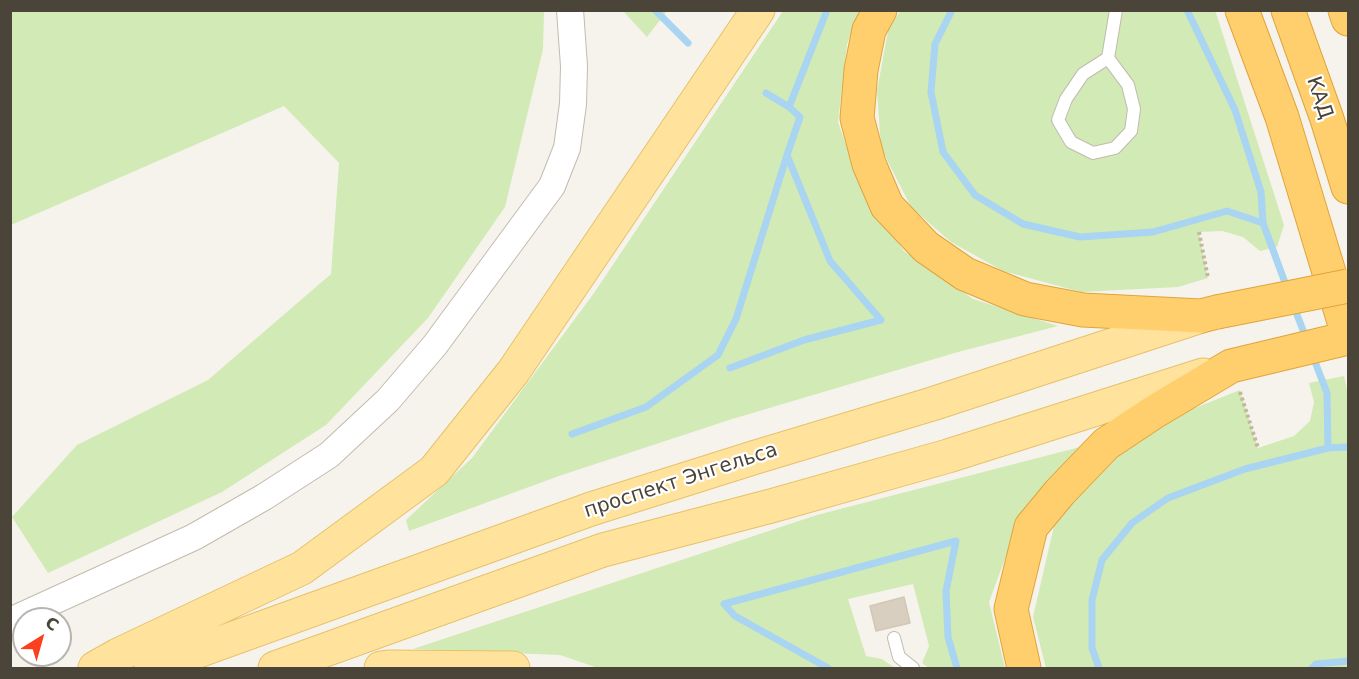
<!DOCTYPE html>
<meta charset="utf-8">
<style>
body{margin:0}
#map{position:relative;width:1359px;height:679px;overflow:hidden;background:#f6f3ec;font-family:"DejaVu Sans",sans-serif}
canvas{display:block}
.frame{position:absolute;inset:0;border:12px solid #4b4439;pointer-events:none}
.north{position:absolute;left:12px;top:607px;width:60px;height:60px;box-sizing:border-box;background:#fff;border:2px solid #b7b4b0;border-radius:50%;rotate:37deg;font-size:16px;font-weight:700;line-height:24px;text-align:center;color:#4b4439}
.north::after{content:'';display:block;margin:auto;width:21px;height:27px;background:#fc3f1d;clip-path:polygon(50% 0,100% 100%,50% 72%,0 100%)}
</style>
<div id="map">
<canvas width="1359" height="679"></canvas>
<div class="frame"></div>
<div class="north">С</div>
</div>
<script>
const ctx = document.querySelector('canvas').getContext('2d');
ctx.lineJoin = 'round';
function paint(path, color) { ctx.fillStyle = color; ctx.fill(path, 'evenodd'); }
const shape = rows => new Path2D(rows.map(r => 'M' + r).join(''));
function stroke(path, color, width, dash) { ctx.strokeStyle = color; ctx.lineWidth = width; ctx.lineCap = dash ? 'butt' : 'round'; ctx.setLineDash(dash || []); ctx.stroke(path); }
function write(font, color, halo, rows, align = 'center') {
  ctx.font = font + ' "DejaVu Sans",sans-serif'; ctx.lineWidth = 4.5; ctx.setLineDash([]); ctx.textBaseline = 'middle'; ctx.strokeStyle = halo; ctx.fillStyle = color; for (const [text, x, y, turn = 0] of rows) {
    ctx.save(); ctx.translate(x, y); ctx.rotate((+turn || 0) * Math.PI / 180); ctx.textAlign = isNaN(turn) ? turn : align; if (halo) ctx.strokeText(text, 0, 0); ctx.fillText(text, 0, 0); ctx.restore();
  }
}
const green = shape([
 [11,10,544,11,543,49,505,207,428,318,326,425,222,492,48,573,12,517,77,445,208,380,331,274,339,163,284,106,11,225],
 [623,11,667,11,647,37],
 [783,11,860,11,847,44,838,122,863,194,904,251,973,299,1058,326,958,352,729,420,559,476,409,531,406,520,472,458,594,293],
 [900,11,1214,11,1216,13,1284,225,1277,247,1260,251,1243,237,1222,231,1199,232,1208,278,1178,287,1081,292,1003,271,951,242,911,207,881,148,877,91,888,31],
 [1344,376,1348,394,1348,668,1046,668,1033,617,1054,526,1087,473,1155,424,1240,390,1258,448,1294,436,1310,421,1314,402,1309,383],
 [1080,447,1024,508,989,602,1005,668,929,668,922,663,929,646,913,584,848,599,866,656,882,659,895,668,598,668,560,655,413,649,817,515]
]);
const stream = shape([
 [655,10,688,43],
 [952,10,935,44,931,92,943,152,975,195,1023,224,1080,237,1153,232,1227,211,1263,223],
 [1187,10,1235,110,1261,192,1263,223,1287,288],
 [766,93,789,107],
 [1294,307,1306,338],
 [1312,354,1327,393,1328,448],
 [730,368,804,340,881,320,830,261,787,155],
 [572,434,646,407,718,355,736,319,787,155,800,117,789,107,827,10],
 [828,668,735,616,724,604,956,541,946,591,948,637,957,668],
 [1099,668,1092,648,1092,600,1102,560,1132,523,1168,498,1245,469,1328,448,1348,447],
 [1312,668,1316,664,1348,661]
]);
const building = shape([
 [904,597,910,623,876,631,870,606,904,597]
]);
const path = shape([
 [1199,232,1208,278],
 [1240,392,1258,448]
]);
const lane = shape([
 [1108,58,1128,85,1134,109,1131,131,1115,148,1093,153,1071,142,1058,120,1066,99,1083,74,1108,58,1116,10],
 [894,638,899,657,913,668]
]);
const street = shape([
 [10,621,194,537,264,497,329,455,388,400,435,345,552,186,567,148,573,104,574,66,570,10]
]);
const primary = shape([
 [95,668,118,655,302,568,434,471,513,372,758,10],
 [151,668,591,509,756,457,932,404,1201,316],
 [275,668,603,550,771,506,948,456,1203,375],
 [381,668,388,667,513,668]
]);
const highway = shape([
 [880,10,869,30,861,70,857,118,869,164,887,206,926,247,965,274,1025,299,1083,310,1201,316,1217,312],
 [1242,10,1282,117,1348,335],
 [1288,10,1327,119,1348,187],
 [1345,10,1348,19],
 [1024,668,1011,609,1031,527,1060,492,1106,444,1154,412,1231,366,1348,338]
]);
const highwayBridge = shape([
 [1217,312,1348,286]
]);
const streetNames = [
 ["КАД",1319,98,71],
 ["проспект Энгельса",681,481,-18]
];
paint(green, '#d2eab5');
stroke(stream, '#a9d4f2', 7);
paint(building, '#d8cfc1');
stroke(building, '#d3c7b4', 1.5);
stroke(lane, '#c2bbae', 14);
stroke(street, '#c2bbae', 28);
stroke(primary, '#e6c16a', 35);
stroke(highway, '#e0a43c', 35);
stroke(path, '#c4b79f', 4, [3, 3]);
stroke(lane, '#fff', 12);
stroke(street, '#fff', 26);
stroke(primary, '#ffe39c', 33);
stroke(highway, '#ffcf6e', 33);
stroke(highwayBridge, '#e0a43c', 35, []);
stroke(highwayBridge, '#ffcf6e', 33);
write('20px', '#4b4439', '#fff', streetNames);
</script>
